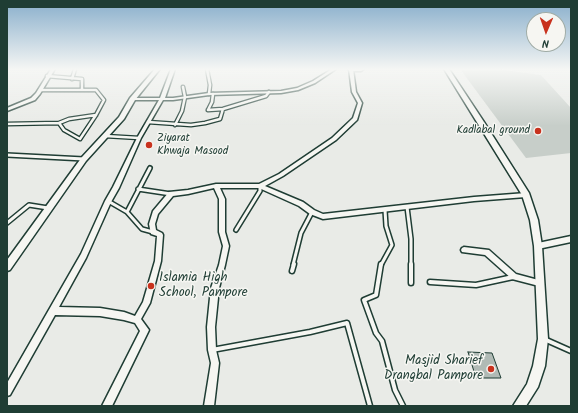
<!DOCTYPE html>
<style>
body{margin:0}
#map{position:relative;width:578px;height:413px;overflow:hidden;background:#e9ebe7;font-family:Kalam,sans-serif}
canvas{display:block}
.frame{position:absolute;inset:0;border:8px solid #1f3d34;pointer-events:none}
.north{position:absolute;left:526px;top:12px;width:40px;height:40px;box-sizing:border-box;background:#f6f6f2;border:1px solid #a0aca6;border-radius:50%;rotate:182deg;font-size:11px;font-weight:700;line-height:16px;text-align:center;color:#1f3d34}
.north::after{content:'';display:block;margin:auto;width:14px;height:18px;background:#c8321e;clip-path:polygon(50% 0,100% 100%,50% 72%,0 100%)}
</style>
<div id="map">
<canvas width="578" height="413"></canvas>
<div class="frame"></div>
<div class="north">N</div>
</div>
<script>
const ctx = document.querySelector('canvas').getContext('2d');
ctx.lineJoin = 'round';
function paint(path, color) { ctx.fillStyle = color; ctx.fill(path, 'evenodd'); }
const shape = rows => new Path2D(rows.map(r => 'M' + r).join(''));
function stroke(path, color, width, dash) { ctx.strokeStyle = color; ctx.lineWidth = width; ctx.lineCap = dash ? 'butt' : 'round'; ctx.setLineDash(dash || []); ctx.stroke(path); }
function write(font, color, halo, rows, align = 'center') {
  ctx.font = font + ' Kalam,sans-serif'; ctx.lineWidth = 3; ctx.setLineDash([]); ctx.textBaseline = 'middle'; ctx.strokeStyle = halo; ctx.fillStyle = color; for (const [text, x, y, turn = 0] of rows) {
    ctx.save(); ctx.translate(x, y); ctx.rotate((+turn || 0) * Math.PI / 180); ctx.textAlign = isNaN(turn) ? turn : align; if (halo) ctx.strokeText(text, 0, 0); ctx.fillText(text, 0, 0); ctx.restore();
  }
}
const green = shape([
 [460,69,498,69,541,75,571,108,571,153,526,158]
]);
const building = shape([
 [468,352,492,353,501,378,476,378,468,352]
]);
const laneFar2 = shape([
 [207,69,210,85,209,94],
 [47,76,82,79,82,90],
 [72,79,75,69],
 [40,90,96,90,104,100,96,115],
 [208,110,223,109,266,96,269,92],
 [208,110,212,102,213,94],
 [96,115,80,139,64,130,59,123,69,119,96,115],
 [148,122,191,125,205,123,220,119,223,109],
 [7,124,59,123],
 [175,125,182,111,185,97,183,87],
 [105,136,139,138]
]);
const laneFar1 = shape([
 [7,155,84,159],
 [138,189,171,194],
 [108,201,127,212,142,229,153,232],
 [407,207,411,239,411,265],
 [127,212,150,168],
 [7,223,29,205,48,208],
 [236,230,260,191,260,186],
 [293,265,301,233,312,212],
 [381,265,392,245,386,226,385,210]
]);
const lane = shape([
 [381,264,376,295,364,300,376,333,382,341,395,390,403,406],
 [411,264,411,283],
 [292,271,294,264],
 [430,282,476,285,513,277],
 [544,339,571,351],
 [212,350,310,332,347,323,370,406]
]);
const street = shape([
 [51,69,55,69,40,94,35,100,7,111,7,108,31,98,36,93,51,69],
 [171,69,175,69,165,98,173,98,209,93,281,91,297,88,313,81,332,69,336,69,315,83,298,90,281,93,209,95,173,100,163,100,141,138,119,188,111,202,86,258,59,307,100,308,124,312,135,316,143,302,155,261,157,236,151,234,149,224,153,211,169,192,188,190,216,184,259,184,279,174,332,138,353,118,358,103,352,92,349,69,353,69,356,92,362,103,357,120,336,140,283,176,265,186,303,202,314,210,323,214,474,197,526,193,529,195,526,197,474,201,323,219,310,214,299,206,259,188,220,188,225,199,225,232,229,246,225,265,219,288,215,327,216,350,219,363,214,406,204,406,211,363,208,350,207,327,211,288,219,265,223,246,219,232,219,199,214,188,188,194,173,196,158,214,155,224,156,230,162,233,163,235,161,261,150,303,141,319,149,330,112,406,102,406,140,331,135,323,124,320,100,316,55,315,10,395,7,396,7,383,81,254,105,201,113,187,137,138,159,100,132,100,130,99,132,98,160,98,171,69],
 [571,236,571,242,538,249,536,248,535,246,536,244,538,243,571,236],
 [464,247,489,250,516,274,542,281,543,283,542,285,539,286,512,279,485,255,462,252,461,250,462,248,464,247]
]);
const secondary = shape([
 [155,69,160,69,135,100,124,119,86,161,10,270,7,271,7,260,82,157,119,117,130,98,155,69],
 [348,69,364,69,361,71,351,71,348,69],
 [444,69,449,69,484,122,529,193,538,220,542,246,548,339,545,366,538,387,526,406,513,406,527,384,533,366,538,339,534,246,530,220,522,195,444,69]
]);
const markers = [
 [538,131,4,"#c8321e"],
 [149,145,4,"#c8321e"],
 [151,286,4,"#c8321e"],
 [491,369,4,"#c8321e"]
];
const poiNames = [
 ["Kadlabal ground",530,131],
 ["Ziyarat",157,139,"left"],
 ["Khwaja Masood",157,152,"left"]
];
const nearPoinames = [
 ["Islamia High",159,279],
 ["School, Pampore",159,294],
 ["Masjid Sharief",483,362,"right"],
 ["Drangbal Pampore",483,377,"right"]
];
paint(green, '#c7cec9');
paint(building, '#b0bab5');
stroke(building, '#1f3d34', 1);
stroke(laneFar2, '#1f3d34', 5);
stroke(laneFar1, '#1f3d34', 6);
stroke(lane, '#1f3d34', 7);
stroke(street, '#1f3d34', 3);
stroke(secondary, '#1f3d34', 3);
stroke(laneFar2, '#f6f6f2', 2.5);
stroke(laneFar1, '#f6f6f2', 3);
stroke(lane, '#f6f6f2', 4);
paint(street, '#f6f6f2');
paint(secondary, '#f6f6f2');
const sky = ctx.createLinearGradient(0, 0, 0, 126);
sky.addColorStop(0, '#88aecb');
sky.addColorStop(0.55, '#f5f6f4');
sky.addColorStop(1, '#f5f6f400');
ctx.fillStyle = sky;
ctx.fillRect(0, 0, 578, 126);
for (const [x, y, r, color] of markers) { const dot = new Path2D(); dot.arc(x, y, r, 0, 2 * Math.PI); ctx.fillStyle = color; ctx.fill(dot); stroke(dot, '#f6f6f2', 1.5); }
write('11px', '#1f3d34', '#f6f6f2', poiNames, 'right');
write('13px', '#1f3d34', '#f6f6f2', nearPoinames, 'left');
</script>
